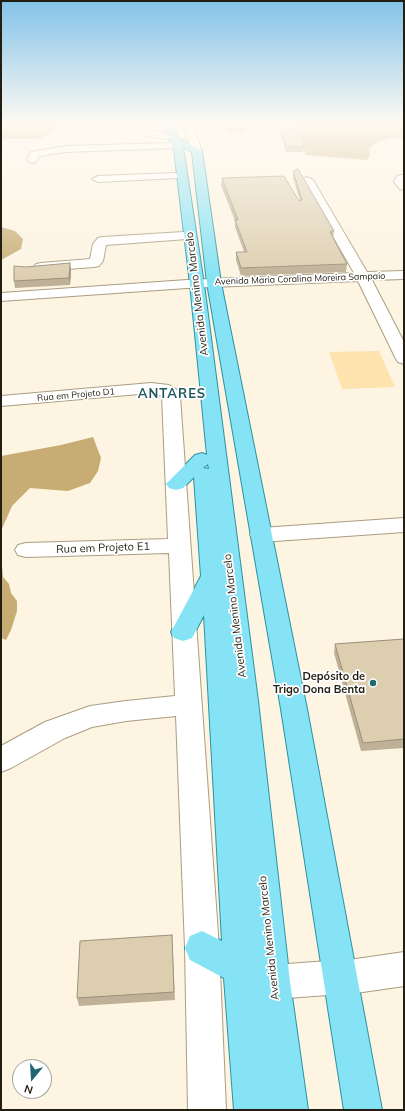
<!DOCTYPE html>
<meta charset="utf-8">
<style>
body{margin:0}
#map{position:relative;width:405px;height:1111px;overflow:hidden;background:#fdf4e2;font-family:Mulish,sans-serif}
canvas{display:block}
.frame{position:absolute;inset:0;border:2px solid #231e12;pointer-events:none}
.north{position:absolute;left:12px;top:1059px;width:40px;height:40px;box-sizing:border-box;background:#fff;border:1px solid #a7a5a0;border-radius:50%;rotate:198deg;font-size:11px;font-weight:700;line-height:16px;text-align:center;color:#231e12}
.north::after{content:'';display:block;margin:auto;width:14px;height:18px;background:#206776;clip-path:polygon(50% 0,100% 100%,50% 72%,0 100%)}
</style>
<div id="map">
<canvas width="405" height="1111"></canvas>
<div class="frame"></div>
<div class="north">N</div>
</div>
<script>
const ctx = document.querySelector('canvas').getContext('2d');
ctx.lineJoin = 'round';
function paint(path, color) { ctx.fillStyle = color; ctx.fill(path, 'evenodd'); }
const shape = rows => new Path2D(rows.map(r => 'M' + r).join(''));
function stroke(path, color, width, dash) { ctx.strokeStyle = color; ctx.lineWidth = width; ctx.lineCap = dash ? 'butt' : 'round'; ctx.setLineDash(dash || []); ctx.stroke(path); }
function write(font, color, halo, rows, align = 'center') {
  ctx.font = font + ' Mulish,sans-serif'; ctx.lineWidth = 3.5; ctx.setLineDash([]); ctx.textBaseline = 'middle'; ctx.strokeStyle = halo; ctx.fillStyle = color; for (const [text, x, y, turn = 0] of rows) {
    ctx.save(); ctx.translate(x, y); ctx.rotate((+turn || 0) * Math.PI / 180); ctx.textAlign = isNaN(turn) ? turn : align; if (halo) ctx.strokeText(text, 0, 0); ctx.fillText(text, 0, 0); ctx.restore();
  }
}
const green = shape([
 [379,351,395,387,342,389,329,352]
]);
const forest = shape([
 [1,124,64,124,53,131,54,133,38,139,4,139,1,141],
 [404,124,404,139,390,138,374,144,369,149,370,155,367,160,306,155,298,131,294,125],
 [1,227,15,231,23,239,21,249,3,259,1,259],
 [93,437,101,458,98,471,90,483,68,491,30,488,12,506,1,531,1,456,61,445],
 [1,553,3,577,9,584,11,593,17,601,17,611,11,630,6,640,1,638]
]);
const minor = shape([
 [143,124,159,124,149,128,151,131,168,133,173,136,168,139,144,136,139,127,143,124],
 [182,124,192,124,202,151,201,153,193,153,192,151,182,124],
 [171,143,176,146,175,148,66,152,39,156,36,162,32,163,27,160,31,152,66,146,171,143],
 [175,173,180,176,179,178,98,182,92,179,98,176,175,173],
 [401,175,404,175,404,190,400,189,394,182,397,176,401,175],
 [307,177,313,180,367,272,404,271,404,279,372,280,404,342,404,364,398,362,396,359,358,281,187,288,1,301,1,293,187,280,354,273,301,180,307,177],
 [183,232,187,233,189,236,187,239,106,245,103,261,99,266,94,267,41,271,36,270,34,267,36,264,41,263,90,259,93,244,98,238,103,237,183,232],
 [151,383,169,385,176,389,180,396,219,948,226,1110,188,1110,185,948,176,716,126,721,92,727,65,738,11,768,1,772,1,746,45,722,90,706,126,701,175,696,169,553,26,557,18,555,15,550,18,545,26,543,168,539,162,396,151,393,1,406,1,396,151,383],
 [404,518,404,532,261,542,253,540,250,535,253,530,261,528,404,518],
 [404,952,404,986,356,993,273,999,261,994,256,982,261,970,273,965,356,959,404,952]
]);
const major = shape([
 [163,124,173,124,178,137,202,151,221,283,307,709,382,1110,344,1110,281,709,207,283,192,152,183,147,204,284,258,701,290,982,308,1110,234,1110,224,978,190,960,185,948,190,936,202,931,222,941,204,615,192,638,183,641,174,638,171,632,201,576,194,477,183,488,176,490,169,488,166,484,195,455,202,453,207,455,190,284,174,150,163,124],
 [208,464,209,469,203,468,208,464]
]);
const wall = shape([
 [214,124,244,124,246,128,246,132,227,133,224,126,215,126],
 [281,129,304,146,303,152,286,152,280,134],
 [293,171,334,231,333,238,347,264,346,272,241,276,236,260,236,252,244,252,235,227,235,221,221,185,222,178,300,201,293,178],
 [71,270,70,285,15,288,14,281],
 [404,639,404,748,361,751,334,653,335,644],
 [172,935,175,1000,79,1006,77,998]
]);
const shadedWall = shape([
 [70,263,71,270,70,285,69,278]
]);
const building = shape([
 [225,124,244,124,246,128,227,129,225,124],
 [281,129,298,129,304,146,286,146,281,129],
 [298,169,334,231,330,232,347,264,241,268,236,252,247,252,235,220,238,220,222,178,284,176,299,201,302,200,293,171,298,169],
 [70,263,69,278,14,281,14,266,26,267,70,263],
 [404,639,404,739,363,743,335,644,404,639],
 [172,935,174,992,77,998,80,941,172,935]
]);
const markers = [
 [373,683,4,"#206776"]
];
const farStreetnames = [
 ["Avenida Maria Coralina Moreira Sampaio",300,279,-2],
 ["Rua em Projeto D1",76,395,-5]
];
const streetNames = [
 ["Avenida Menino Marcelo",197,294,-97],
 ["Rua em Projeto E1",103,548,-2],
 ["Avenida Menino Marcelo",235,616,-97],
 ["Avenida Menino Marcelo",269,938,-96]
];
const poiNames = [
 ["Depósito de",365,677],
 ["Trigo Dona Benta",365,690]
];
const farDistrictnames = [
 ["ANTARES",172,394]
];
paint(green, '#fde3ad');
paint(forest, '#c7ad74');
stroke(minor, '#aa9d80', 2);
stroke(major, '#2d92a2', 2);
paint(minor, '#fff');
paint(major, '#85e3f5');
paint(wall, '#beb197');
paint(shadedWall, '#9b907b');
paint(building, '#ddceb0');
stroke(building, '#9b907b', 1);
const sky = ctx.createLinearGradient(0, 0, 0, 280);
sky.addColorStop(0, '#82c2e9');
sky.addColorStop(0.44, '#fefaf2');
sky.addColorStop(1, '#fefaf200');
ctx.fillStyle = sky;
ctx.fillRect(0, 0, 405, 280);
for (const [x, y, r, color] of markers) { const dot = new Path2D(); dot.arc(x, y, r, 0, 2 * Math.PI); ctx.fillStyle = color; ctx.fill(dot); stroke(dot, '#fff', 1.5); }
write('9px', '#231e12', '#fff', farStreetnames);
write('11px', '#231e12', '#fff', streetNames);
write('bold 11px', '#231e12', '#fff', poiNames, 'right');
ctx.letterSpacing = '1px';
write('bold 13px', '#1d5561', '#fff', farDistrictnames);
ctx.letterSpacing = '0px';
</script>
